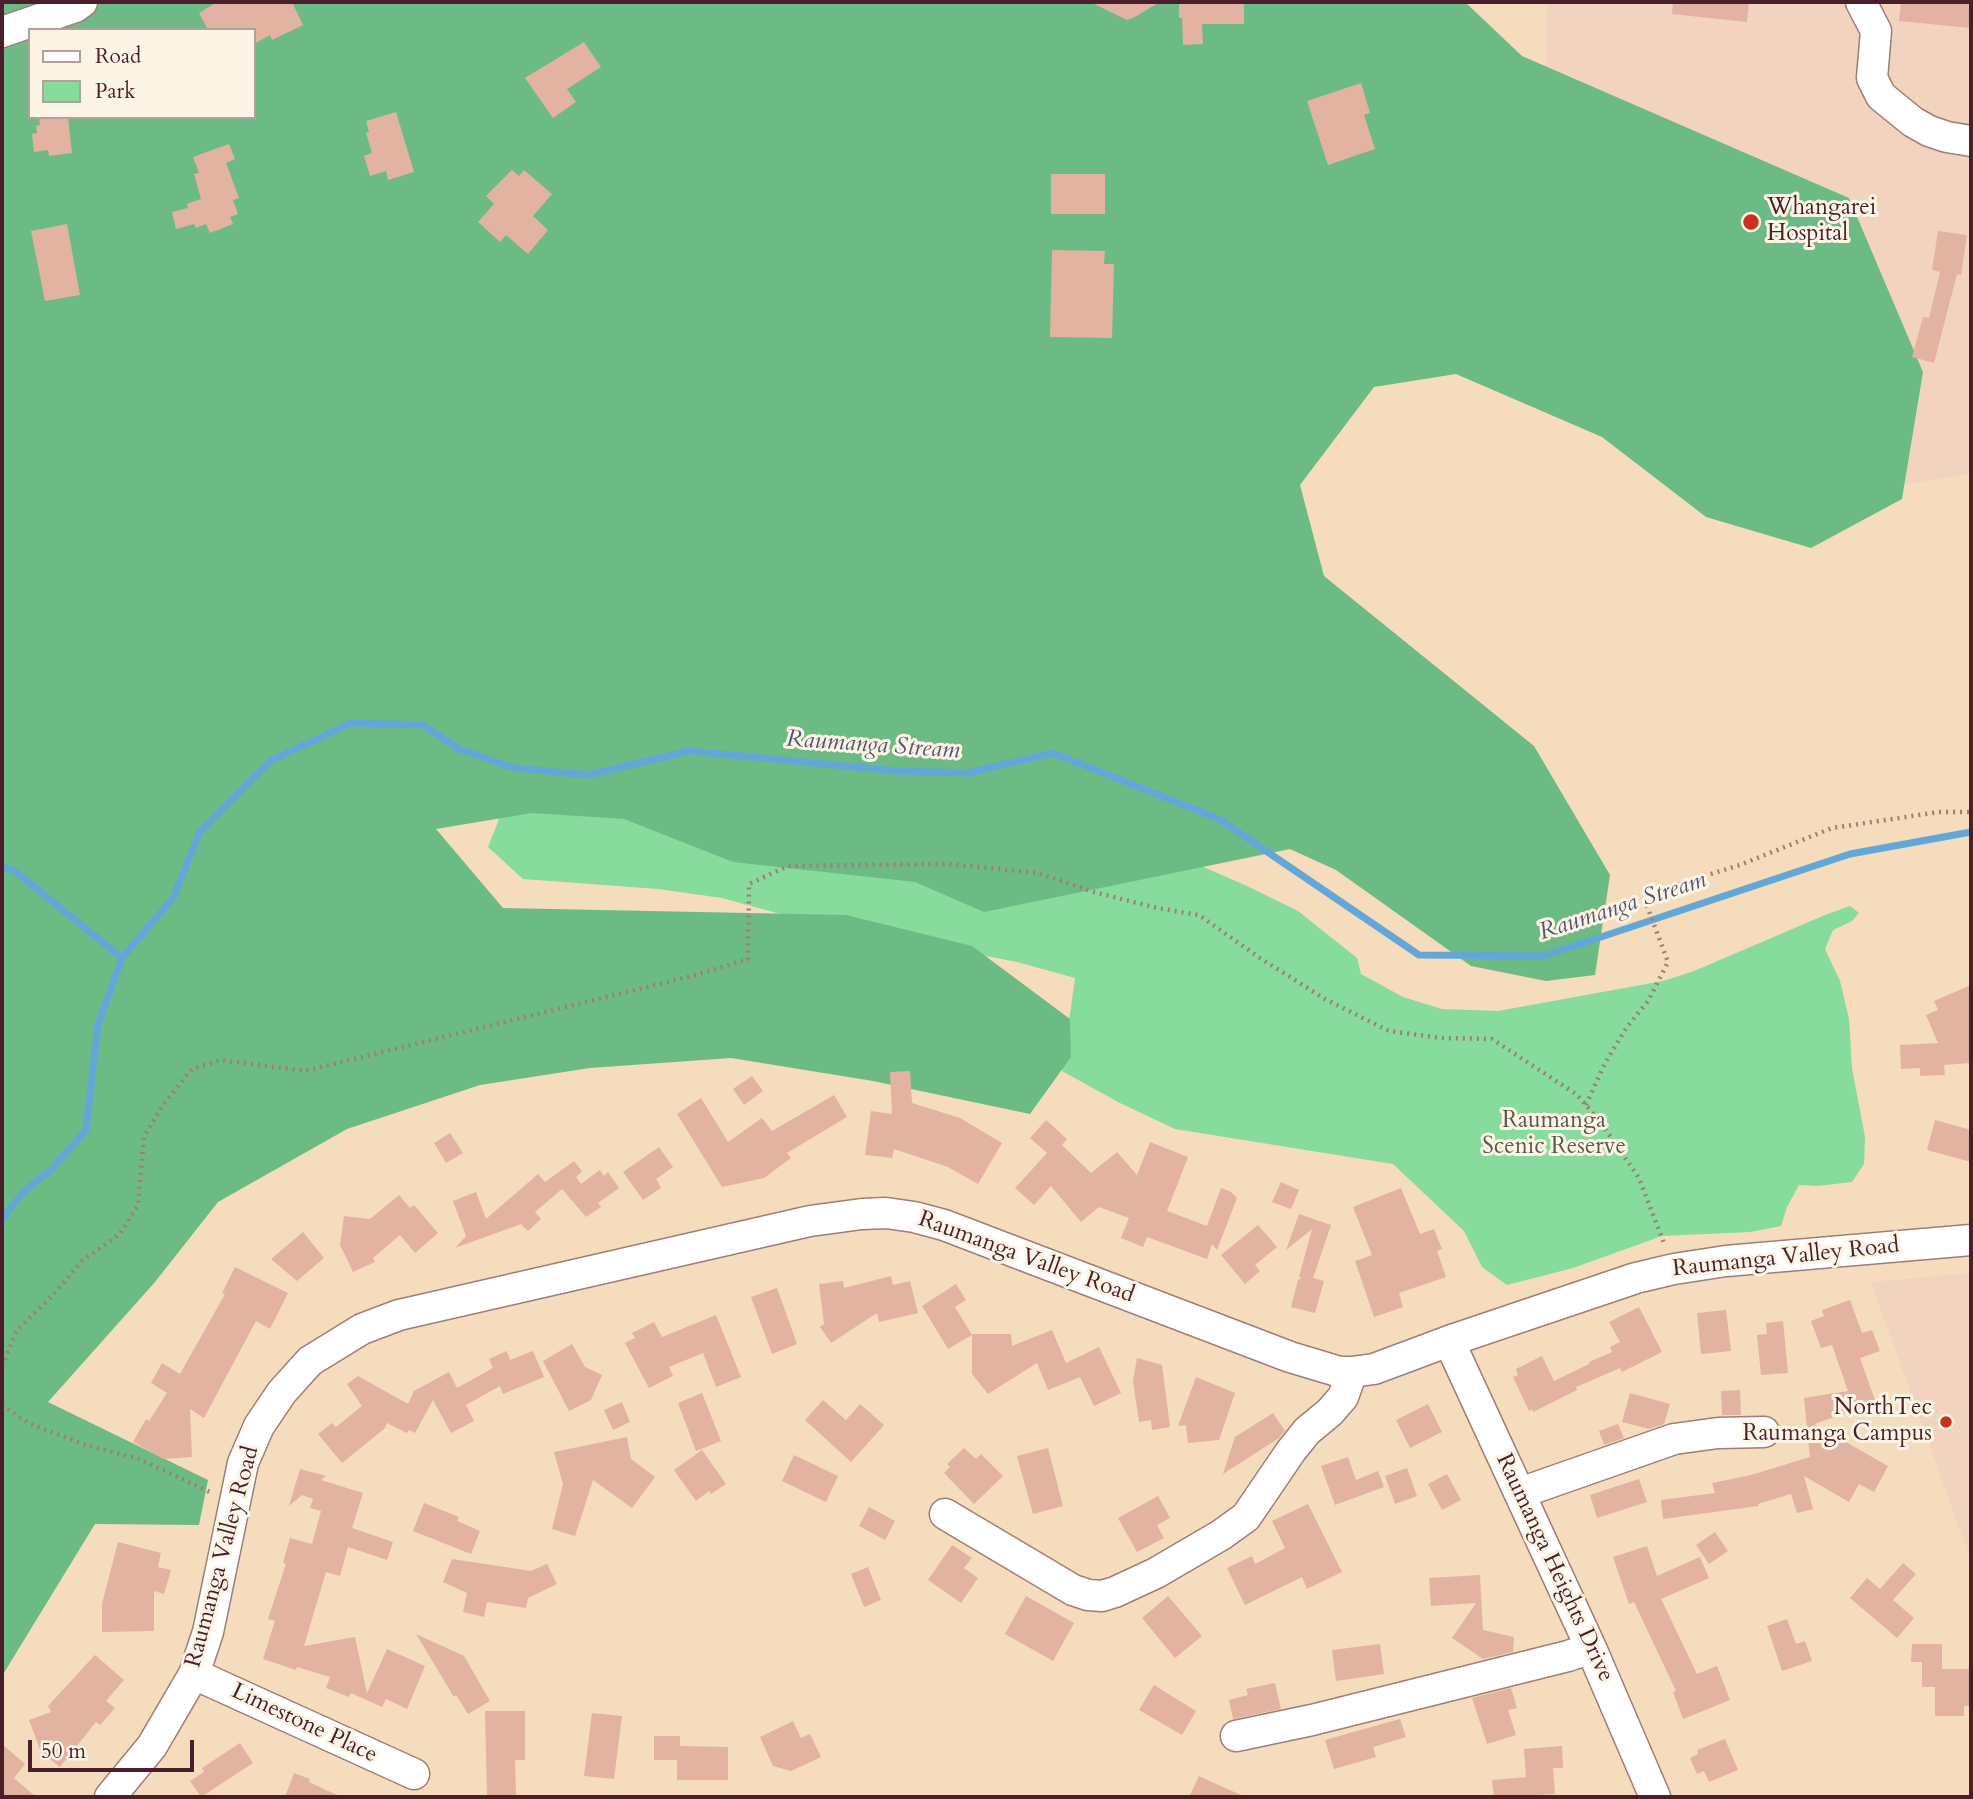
<!DOCTYPE html>
<style>
body{margin:0}
#map{position:relative;width:1973px;height:1799px;overflow:hidden;background:#f4dcbd;font-family:Cardo,serif}
canvas{display:block}
.frame{position:absolute;inset:0;border:4px solid #4a1f2b;pointer-events:none}
.legend{position:absolute;left:28px;top:28px;width:228px;height:91px;box-sizing:border-box;background:#fcf5e5;border:2px solid #b59f9b;margin:0;padding:9px 12px;list-style:none;font-size:21px;color:#4a1f2b}
.legend li{display:flex;align-items:center;gap:14px;height:35px}
.legend b{width:35px;border:2px solid #b59f9b}
.scale{position:absolute;left:28px;top:1740px;width:166px;height:32px;box-sizing:border-box;border:4px solid #4a1f2b;border-top:0;padding-left:9px;font-size:21px;line-height:24px;white-space:nowrap;color:#4a1f2b;-webkit-text-stroke:5px #fcf5e5;paint-order:stroke}
</style>
<div id="map">
<canvas width="1973" height="1799"></canvas>
<div class="frame"></div>
<ul class="legend">
<li><b style="height:9px;background:#fff"></b>Road</li>
<li><b style="height:19px;background:#87db9c"></b>Park</li>
</ul>
<div class="scale">50 m</div>
</div>
<script>
const ctx = document.querySelector('canvas').getContext('2d');
ctx.lineJoin = 'round';
function paint(path, color) { ctx.fillStyle = color; ctx.fill(path, 'evenodd'); }
const shape = rows => new Path2D(rows.map(r => 'M' + r).join(''));
function stroke(path, color, width, dash) { ctx.strokeStyle = color; ctx.lineWidth = width; ctx.lineCap = dash ? 'butt' : 'round'; ctx.setLineDash(dash || []); ctx.stroke(path); }
function write(font, color, halo, rows, align = 'center') {
  ctx.font = font + ' Cardo,serif'; ctx.lineWidth = 6; ctx.setLineDash([]); ctx.textBaseline = 'middle'; ctx.strokeStyle = halo; ctx.fillStyle = color; for (const [text, x, y, turn = 0] of rows) {
    ctx.save(); ctx.translate(x, y); ctx.rotate((+turn || 0) * Math.PI / 180); ctx.textAlign = isNaN(turn) ? turn : align; if (halo) ctx.strokeText(text, 0, 0); ctx.fillText(text, 0, 0); ctx.restore();
  }
}
const built = shape([
 [1547,2,1971,2,1971,474,1868,490,1546,73],
 [1971,1273,1971,1561,1871,1282]
]);
const green = shape([
 [507,799,1192,862,1247,886,1298,911,1357,958,1361,974,1403,997,1442,1009,1498,1011,1663,981,1694,971,1825,915,1850,906,1859,913,1852,921,1833,930,1825,949,1840,981,1849,1019,1852,1068,1865,1137,1864,1164,1852,1182,1817,1186,1799,1185,1787,1207,1781,1226,1750,1232,1662,1236,1573,1268,1507,1285,1482,1267,1464,1231,1393,1164,1175,1129,1120,1103,1062,1071,1075,978,1017,962,806,921,722,898,658,889,523,879,488,847]
]);
const forest = shape([
 [2,2,1465,2,1522,56,1849,198,1923,372,1902,499,1811,548,1706,517,1602,437,1456,374,1374,387,1300,485,1324,576,1534,746,1610,875,1595,975,1546,981,1471,966,1336,870,1290,849,984,912,915,882,733,862,624,819,532,813,436,829,503,908,846,915,972,946,1070,1019,1071,1057,1030,1114,873,1081,731,1058,590,1068,480,1085,347,1129,218,1202,155,1282,48,1402,208,1480,199,1525,95,1524,2,1676],
 [30,30,254,30,254,117,30,117]
]);
const stream = shape([
 [2,867,15,871,122,958],
 [2,1220,23,1192,51,1170,86,1130,98,1024,122,958,173,898,200,832,270,761,351,723,423,725,459,749,514,768,588,775,689,751,896,771,968,773,1053,753,1219,819,1419,955,1544,956,1850,854,1971,832]
]);
const building = shape([
 [217,2,292,2,303,25,272,40,270,35,254,44,254,30,208,30,199,13],
 [1090,2,1160,2,1133,18,1127,20],
 [1179,2,1244,2,1244,24,1202,24,1203,44,1183,45,1182,18,1179,18],
 [1673,2,1749,2,1747,22,1672,14],
 [1901,2,1971,2,1971,28,1899,21],
 [584,42,601,67,567,89,576,102,553,118,525,78],
 [1361,83,1370,113,1364,115,1375,149,1328,165,1307,101],
 [396,112,414,172,388,180,386,171,370,176,364,156,372,153,366,133,369,132,366,121],
 [39,117,68,117,72,153,49,156,48,150,34,152,32,134,37,133,36,126,40,125],
 [229,144,235,159,226,163,239,198,233,200,238,214,230,217,233,224,210,233,206,224,196,228,194,224,176,229,172,212,188,208,187,204,201,199,194,174,199,173,193,157],
 [512,170,519,176,524,170,552,194,533,216,548,230,528,254,506,235,500,242,478,222,494,204,486,196],
 [1051,174,1105,174,1105,214,1051,214],
 [67,224,80,295,45,301,31,231],
 [1938,231,1967,235,1961,275,1957,274,1934,363,1912,357,1923,317,1929,318,1940,272,1932,270],
 [1052,250,1105,251,1104,264,1114,264,1112,338,1050,337],
 [1971,985,1971,1063,1944,1065,1945,1075,1920,1076,1920,1068,1901,1069,1900,1045,1938,1043,1926,1015,1938,1010,1934,1001],
 [910,1071,912,1103,960,1118,1002,1143,978,1184,948,1167,894,1149,892,1158,865,1155,871,1111,892,1114,890,1072],
 [752,1076,763,1091,744,1105,733,1089],
 [834,1095,847,1117,787,1153,791,1158,764,1178,722,1187,677,1114,701,1098,728,1142,762,1118,772,1131],
 [1046,1120,1067,1139,1062,1145,1091,1173,1117,1152,1137,1175,1150,1142,1188,1157,1167,1211,1207,1226,1221,1188,1231,1192,1237,1198,1217,1250,1212,1244,1207,1259,1147,1237,1143,1247,1121,1238,1129,1218,1099,1207,1081,1222,1051,1186,1034,1205,1015,1188,1047,1153,1030,1138],
 [1935,1120,1971,1130,1971,1162,1927,1150],
 [450,1133,463,1153,446,1163,434,1143],
 [659,1147,673,1167,656,1179,661,1188,643,1200,623,1172],
 [574,1161,582,1171,576,1177,581,1184,600,1170,604,1176,608,1172,619,1188,598,1203,601,1207,586,1217,562,1189,535,1212,541,1219,528,1231,521,1224,455,1248,466,1236,453,1201,476,1192,486,1219,538,1174,545,1182],
 [1281,1182,1299,1190,1291,1209,1272,1202],
 [1401,1188,1420,1234,1434,1229,1442,1249,1437,1251,1446,1277,1399,1293,1403,1307,1374,1317,1355,1261,1372,1255,1353,1207],
 [399,1195,410,1208,414,1205,438,1233,415,1253,400,1235,373,1258,375,1262,353,1272,340,1245,344,1216,370,1219],
 [1299,1214,1331,1225,1313,1278,1324,1281,1315,1313,1291,1307,1298,1280,1302,1278,1299,1277,1312,1229,1286,1250],
 [1258,1225,1277,1247,1255,1265,1260,1271,1245,1284,1221,1255],
 [303,1232,324,1258,297,1281,271,1259],
 [235,1267,288,1293,270,1329,256,1321,204,1418,190,1409,192,1457,163,1459,133,1442,146,1419,149,1421,167,1393,151,1383,162,1363,180,1374,225,1294,222,1293],
 [891,1276,893,1285,910,1281,918,1313,879,1322,877,1313,831,1343,820,1327,824,1324,819,1284,843,1281,844,1288],
 [956,1284,966,1300,955,1307,972,1335,948,1349,922,1306],
 [777,1288,797,1344,772,1354,751,1297],
 [1850,1300,1862,1333,1872,1330,1880,1351,1860,1358,1876,1403,1814,1424,1888,1466,1874,1492,1859,1484,1849,1502,1804,1476,1813,1509,1797,1513,1791,1494,1758,1504,1758,1506,1663,1519,1661,1500,1715,1493,1712,1483,1751,1475,1810,1457,1804,1398,1848,1391,1832,1345,1821,1348,1811,1321,1824,1316,1822,1310],
 [1639,1307,1662,1352,1622,1372,1620,1368,1576,1387,1577,1390,1533,1412,1532,1409,1529,1411,1513,1377,1518,1375,1516,1369,1542,1356,1554,1381,1589,1364,1589,1362,1612,1352,1610,1347,1620,1342,1609,1322],
 [1726,1310,1731,1351,1701,1354,1697,1313],
 [716,1315,741,1377,716,1387,703,1353,669,1367,673,1376,649,1388,625,1343,635,1338,632,1333,654,1322,662,1337],
 [1783,1321,1788,1373,1761,1375,1757,1335,1767,1334,1766,1323],
 [1052,1330,1066,1363,1099,1347,1121,1393,1094,1406,1080,1377,1048,1390,1037,1363,988,1394,972,1374,972,1334,1011,1334,1012,1346],
 [572,1344,585,1367,602,1375,591,1400,569,1411,543,1361],
 [507,1351,510,1360,533,1351,544,1377,503,1394,500,1386,466,1405,474,1421,451,1433,433,1400,415,1433,409,1430,407,1433,387,1423,384,1429,342,1463,318,1434,332,1423,336,1427,362,1406,347,1384,358,1376,408,1404,414,1391,449,1372,457,1388,493,1368,489,1359],
 [1137,1358,1162,1365,1170,1427,1152,1430,1151,1420,1139,1422,1133,1381],
 [1196,1377,1235,1393,1219,1440,1188,1443,1186,1425,1178,1426],
 [1740,1390,1741,1415,1722,1415,1721,1391],
 [702,1393,721,1441,696,1451,678,1403],
 [1630,1393,1670,1404,1664,1424,1649,1429,1622,1422],
 [823,1400,846,1420,860,1404,884,1425,851,1462,805,1420],
 [622,1402,630,1422,613,1430,604,1410],
 [1428,1404,1442,1432,1410,1448,1396,1420],
 [1273,1413,1285,1431,1279,1438,1223,1474,1235,1437],
 [1618,1424,1624,1438,1604,1445,1599,1431],
 [627,1437,631,1459,655,1477,632,1508,593,1480,575,1536,552,1529,563,1484,554,1452],
 [964,1448,976,1459,981,1454,1003,1476,974,1504,944,1473,950,1467,947,1464],
 [1048,1448,1063,1506,1033,1514,1017,1456],
 [702,1450,726,1484,711,1494,709,1491,696,1501,674,1470],
 [794,1455,838,1476,826,1502,782,1481],
 [1348,1457,1356,1480,1378,1471,1384,1487,1335,1505,1321,1466],
 [1407,1468,1417,1496,1395,1504,1385,1476],
 [300,1469,326,1476,321,1480,363,1493,352,1528,393,1542,387,1560,348,1547,340,1576,326,1572,304,1646,355,1637,367,1693,387,1649,425,1666,407,1709,386,1699,382,1707,351,1693,349,1697,326,1688,330,1677,297,1667,296,1670,263,1659,275,1621,268,1619,286,1564,283,1563,290,1538,312,1544,321,1511,310,1508,313,1499,302,1495,289,1506],
 [1447,1474,1461,1500,1442,1510,1428,1484],
 [1639,1479,1647,1502,1597,1518,1590,1495],
 [1158,1496,1170,1518,1157,1525,1164,1538,1137,1552,1118,1518],
 [424,1503,459,1517,457,1521,480,1531,471,1554,413,1531],
 [1308,1504,1342,1572,1307,1589,1302,1577,1245,1605,1227,1568,1252,1556,1255,1564,1285,1548,1272,1521],
 [869,1507,895,1521,885,1540,859,1526],
 [1715,1532,1728,1551,1709,1564,1696,1545],
 [118,1542,161,1553,158,1567,171,1570,164,1594,154,1591,154,1631,102,1632,102,1604],
 [952,1545,972,1558,964,1568,978,1578,961,1603,928,1580],
 [1647,1546,1657,1576,1700,1557,1709,1578,1661,1599,1697,1674,1717,1666,1730,1700,1683,1719,1673,1692,1676,1691,1634,1602,1629,1604,1613,1557],
 [452,1559,531,1571,547,1564,557,1584,528,1598,526,1608,487,1602,484,1617,463,1612,467,1593,443,1582],
 [1903,1563,1916,1574,1893,1600,1914,1618,1897,1638,1850,1598,1867,1578,1880,1589],
 [868,1567,881,1600,864,1607,851,1574],
 [1480,1575,1483,1630,1514,1637,1513,1652,1483,1659,1452,1638,1476,1603,1431,1606,1429,1578],
 [1026,1596,1074,1623,1053,1661,1005,1634],
 [1168,1596,1202,1636,1175,1658,1142,1618],
 [1787,1619,1796,1644,1805,1641,1812,1661,1782,1671,1767,1626],
 [416,1634,464,1656,490,1701,468,1714,456,1695,454,1697],
 [1380,1644,1384,1674,1336,1681,1332,1650],
 [1912,1644,1942,1644,1942,1669,1970,1669,1971,1706,1964,1706,1964,1716,1935,1716,1935,1687,1922,1687,1922,1662,1911,1662],
 [95,1655,124,1680,106,1701,115,1708,100,1725,96,1722,60,1767,41,1752,29,1720,51,1712,48,1706],
 [1275,1683,1281,1709,1233,1719,1229,1700,1248,1695,1246,1689],
 [1154,1685,1196,1711,1182,1735,1139,1710],
 [1511,1688,1517,1708,1508,1710,1516,1735,1487,1744,1472,1698],
 [485,1711,525,1711,525,1760,515,1760,516,1797,487,1797],
 [592,1713,622,1716,614,1779,584,1776],
 [1400,1719,1406,1737,1373,1747,1376,1757,1334,1769,1325,1740],
 [793,1721,801,1738,810,1734,821,1757,791,1771,773,1766,760,1737],
 [654,1736,680,1736,680,1746,728,1747,728,1780,677,1780,677,1760,654,1760],
 [1725,1739,1738,1770,1709,1782,1704,1771,1697,1774,1690,1758,1698,1754,1697,1750],
 [240,1743,253,1763,201,1797,190,1781,204,1772,202,1768],
 [2,1744,25,1764,14,1778,36,1797,2,1797],
 [1562,1746,1563,1768,1553,1768,1555,1794,1494,1797,1492,1780,1526,1777,1524,1749],
 [294,1773,310,1779,309,1782,341,1797,285,1797],
 [1199,1776,1245,1797,1189,1797]
]);
const path = shape([
 [1586,1105,1605,1063,1627,1027,1648,1001,1668,962,1643,895,1740,865,1832,828,1939,812,1971,812],
 [2,1366,17,1330,53,1295,82,1261,120,1234,138,1205,144,1137,162,1106,192,1069,221,1060,305,1071,696,975,748,959,749,884,788,866,948,864,1038,873,1094,892,1157,908,1199,915,1260,958,1325,999,1389,1031,1441,1038,1492,1039,1576,1094,1586,1105,1606,1130,1639,1178,1665,1246],
 [2,1405,30,1424,86,1445,139,1459,212,1493]
]);
const minor = shape([
 [1861,2,1876,31,1872,78,1881,96,1913,122,1929,131,1947,137,1971,141],
 [2,32,75,7,82,2],
 [1449,1341,1591,1648,1655,1797],
 [1520,1493,1674,1439,1718,1433,1764,1432],
 [945,1514,1073,1590,1088,1595,1102,1596,1115,1592,1156,1573,1221,1535,1246,1517,1291,1451,1307,1431,1330,1412,1343,1397,1352,1372],
 [194,1674,414,1774],
 [1236,1736,1312,1720,1568,1656,1591,1648],
 [110,1797,152,1746,194,1674,208,1632,243,1463,259,1426,282,1392,310,1361,362,1329,399,1315,810,1221,862,1214,886,1213,914,1217,944,1225,1290,1357,1340,1372,1352,1372,1374,1369,1449,1341,1636,1278,1674,1269,1726,1261,1971,1240]
]);
const markers = [
 [1751,222,9,"#c8321e"],
 [1946,1422,7,"#c8321e"]
];
const poiNames = [
 ["Whangarei",1767,209],
 ["Hospital",1767,235],
 ["NorthTec",1932,1409,"right"],
 ["Raumanga Campus",1932,1435,"right"]
];
const parkNames = [
 ["Raumanga",1554,1122],
 ["Scenic Reserve",1554,1148]
];
const streetNames = [
 ["Raumanga Valley Road",1026,1258,20],
 ["Raumanga Valley Road",1786,1258,-6],
 ["Raumanga Valley Road",223,1557,-75],
 ["Raumanga Heights Drive",1554,1568,65],
 ["Limestone Place",304,1724,25]
];
const waterNames = [
 ["Raumanga Stream",873,746,4],
 ["Raumanga Stream",1623,907,-18]
];
paint(built, '#f2d4be');
paint(green, '#87db9c');
paint(forest, '#6dbb84');
stroke(stream, '#62a7d8', 7);
paint(building, '#e2b3a1');
stroke(minor, '#9f7e74', 33);
stroke(path, '#9f7e74', 4.5, [2, 5]);
stroke(minor, '#fff', 30);
for (const [x, y, r, color] of markers) { const dot = new Path2D(); dot.arc(x, y, r, 0, 2 * Math.PI); ctx.fillStyle = color; ctx.fill(dot); stroke(dot, '#fcf5e5', 2.5); }
write('23px', '#4a1f2b', '#fcf5e5', poiNames, 'left');
write('23px', '#5c574d', '#fcf5e5', parkNames);
write('23px', '#4a1f2b', '#fcf5e5', streetNames);
write('italic 24px', '#545570', '#fcf5e5', waterNames);
</script>
